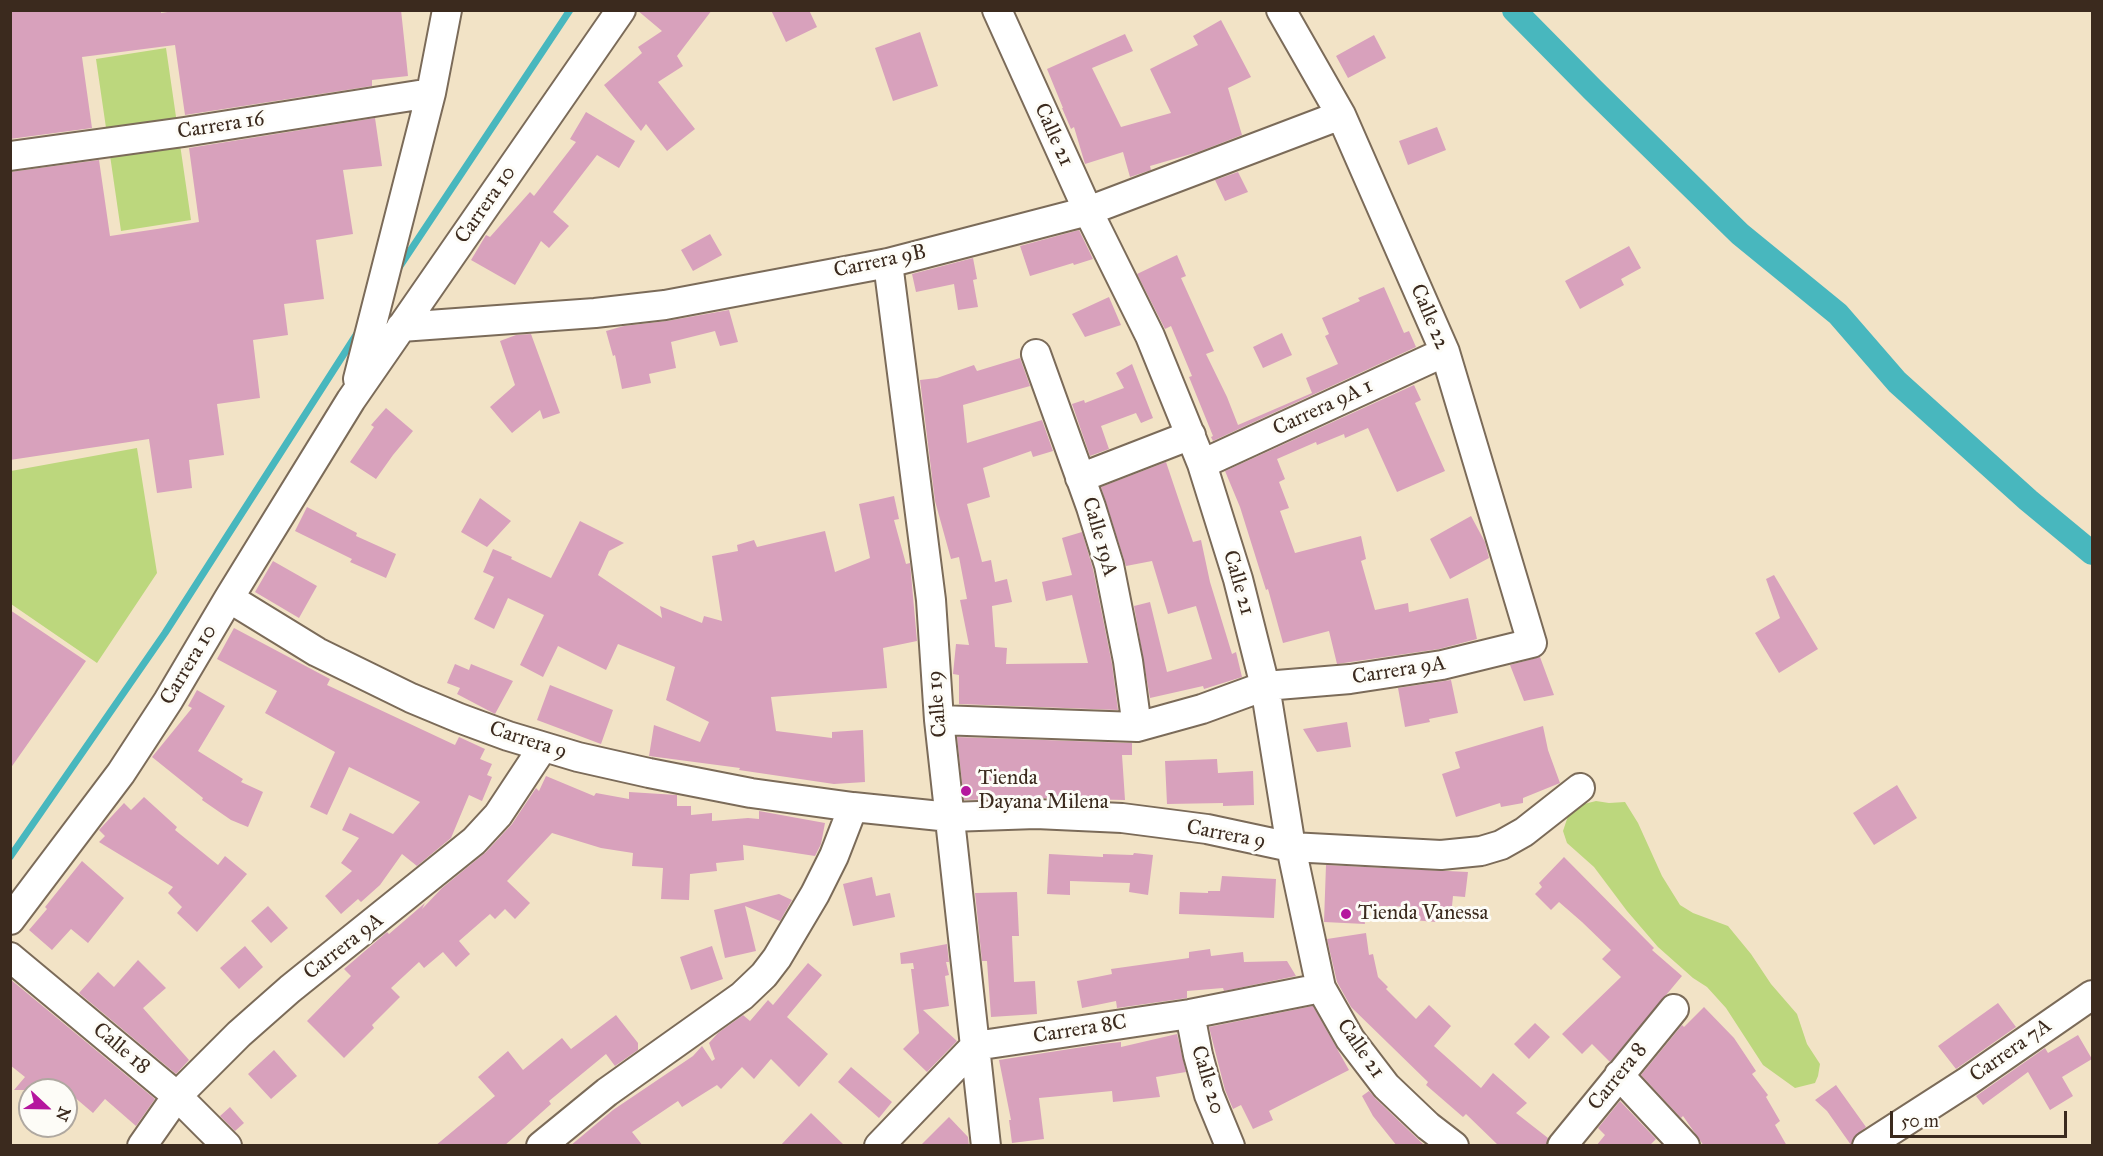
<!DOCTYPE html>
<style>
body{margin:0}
#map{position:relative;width:2103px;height:1156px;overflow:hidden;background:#f2e3c6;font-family:"IM FELL Great Primer",serif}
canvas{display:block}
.frame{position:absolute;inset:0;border:12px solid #3b2a1e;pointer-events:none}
.north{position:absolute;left:18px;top:1078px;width:60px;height:60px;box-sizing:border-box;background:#fdfcf7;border:2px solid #afa8a0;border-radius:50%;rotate:112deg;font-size:16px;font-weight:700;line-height:24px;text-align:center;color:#3b2a1e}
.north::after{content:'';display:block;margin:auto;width:21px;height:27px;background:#b5179e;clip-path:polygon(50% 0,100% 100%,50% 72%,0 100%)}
.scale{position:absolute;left:1890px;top:1111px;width:177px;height:27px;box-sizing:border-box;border:3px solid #3b2a1e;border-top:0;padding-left:8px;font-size:18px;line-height:21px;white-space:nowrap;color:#3b2a1e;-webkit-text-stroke:4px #fdfcf7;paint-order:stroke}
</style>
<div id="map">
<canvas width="2103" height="1156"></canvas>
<div class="frame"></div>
<div class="north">N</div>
<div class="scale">50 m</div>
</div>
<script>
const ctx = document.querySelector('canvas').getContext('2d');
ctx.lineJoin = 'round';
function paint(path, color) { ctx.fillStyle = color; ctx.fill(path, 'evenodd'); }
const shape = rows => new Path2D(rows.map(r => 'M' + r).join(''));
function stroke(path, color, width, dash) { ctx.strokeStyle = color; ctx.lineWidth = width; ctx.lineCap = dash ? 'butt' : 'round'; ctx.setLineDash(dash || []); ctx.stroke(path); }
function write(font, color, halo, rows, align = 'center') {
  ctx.font = font + ' "IM FELL Great Primer",serif'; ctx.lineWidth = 6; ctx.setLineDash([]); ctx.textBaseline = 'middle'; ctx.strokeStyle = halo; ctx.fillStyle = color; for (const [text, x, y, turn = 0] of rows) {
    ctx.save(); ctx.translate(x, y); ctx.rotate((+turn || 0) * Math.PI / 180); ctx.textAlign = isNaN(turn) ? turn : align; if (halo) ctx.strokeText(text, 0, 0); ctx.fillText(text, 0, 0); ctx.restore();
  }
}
const green = shape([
 [166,48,191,220,121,231,96,59],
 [137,448,157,573,97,663,11,604,11,471],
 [1596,801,1609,803,1625,802,1638,823,1662,876,1680,905,1693,913,1728,926,1751,954,1771,984,1797,1014,1807,1044,1820,1064,1818,1076,1815,1083,1795,1088,1763,1065,1726,1008,1707,987,1693,978,1658,947,1627,911,1594,867,1567,843,1563,831,1568,816,1584,804]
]);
const stream = shape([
 [398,269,570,10],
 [10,857,165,633,358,332]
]);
const canal = shape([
 [1514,10,1593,90,1740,234,1838,314,1897,382,2028,500,2092,553]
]);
const building = shape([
 [10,10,161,10,161,13,181,10,401,10,408,76,372,80,372,86,185,115,175,45,82,57,92,128,10,139],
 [637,10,712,10,677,56,683,66,658,82,695,129,667,151,646,124,641,131,604,85,642,53,638,47,662,31],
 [771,10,809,10,817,27,786,42],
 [1221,20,1251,77,1228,88,1242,135,1198,152,1150,166,1151,170,1130,177,1123,152,1085,164,1074,127,1071,129,1062,108,1063,108,1047,69,1125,34,1133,51,1092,68,1121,127,1171,113,1150,69,1198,45,1193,36],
 [920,32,938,86,893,101,875,48],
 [1374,35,1386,58,1348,78,1336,56],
 [586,112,635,141,619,168,597,155,553,212,569,226,549,248,541,241,515,285,471,260,486,235,490,237,530,192,534,196,576,142,570,139],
 [375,118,382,166,343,170,353,234,316,240,324,299,284,304,288,335,253,340,260,398,217,404,224,455,189,460,192,488,157,493,149,439,10,460,10,172,99,160,110,236,157,229,199,222,189,148],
 [1437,127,1446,150,1408,165,1399,141],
 [1238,172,1248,192,1225,201,1215,180],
 [1079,230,1093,259,1074,265,1073,263,1030,276,1020,246],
 [710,234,722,255,693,271,681,250],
 [1629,246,1641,268,1621,279,1624,285,1580,309,1565,281],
 [1177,255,1186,276,1181,278,1214,351,1206,354,1227,397,1238,425,1312,393,1306,378,1338,364,1325,336,1329,334,1322,318,1360,301,1358,298,1384,287,1404,333,1409,331,1416,347,1213,441,1211,437,1213,436,1189,377,1192,376,1171,326,1165,329,1137,274],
 [973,258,977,279,973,280,978,307,958,310,954,284,916,292,912,274],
 [1109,297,1121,325,1085,337,1072,314],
 [729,310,738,342,720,346,715,331,671,342,676,368,649,374,651,383,622,389,615,355,613,356,606,331,624,326,667,321],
 [1282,333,1292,355,1263,368,1253,347],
 [531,334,560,413,543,419,540,410,512,433,490,407,515,385,500,341,516,335],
 [1020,358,1030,386,963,405,967,443,1042,420,1053,451,1033,457,1031,451,983,468,990,497,967,504,982,562,991,560,995,582,1007,579,1012,602,992,606,995,647,1007,648,1006,664,1088,663,1072,595,1046,601,1042,582,1072,575,1062,538,1082,532,1093,569,1112,664,1118,710,959,704,959,675,953,674,956,644,969,645,960,600,967,599,959,557,951,559,935,501,920,380,937,378,974,365,977,371],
 [1132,364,1153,418,1141,423,1136,413,1101,426,1109,449,1090,456,1072,404,1084,400,1085,403,1124,388,1116,373],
 [1414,385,1421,400,1415,403,1445,471,1397,492,1368,428,1345,438,1344,434,1317,445,1316,442,1277,459,1285,479,1279,482,1289,508,1280,511,1295,553,1361,536,1366,559,1361,561,1375,610,1408,603,1409,612,1468,598,1477,639,1439,649,1337,664,1329,631,1283,643,1268,589,1266,590,1240,507,1225,471],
 [386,408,413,431,393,455,376,479,350,462,374,427,371,425],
 [1166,462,1193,542,1201,540,1210,582,1232,654,1236,652,1242,677,1204,689,1203,686,1150,698,1134,606,1150,602,1167,672,1212,659,1196,606,1168,614,1152,561,1126,566,1101,487],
 [894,496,899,519,894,520,906,564,910,563,917,641,883,648,887,688,771,697,776,731,832,738,832,732,863,730,865,782,834,784,739,770,740,768,649,756,654,725,700,742,709,722,666,700,675,667,618,644,606,670,558,646,543,677,520,665,544,615,508,598,494,629,474,619,494,577,483,572,493,549,512,557,511,559,551,578,580,521,624,543,609,551,598,575,662,618,660,606,702,623,704,616,722,621,712,556,738,551,737,545,754,540,757,547,825,531,835,572,870,558,859,504],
 [480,498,511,521,487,547,461,532],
 [307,507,357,533,356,536,396,554,386,578,350,562,352,559,295,531],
 [1471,516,1485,542,1489,558,1450,579,1430,539],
 [273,561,317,586,299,618,255,592],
 [1774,575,1818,649,1779,673,1755,633,1780,618,1766,579],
 [10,610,86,661,10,769],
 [234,628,330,679,327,685,455,745,459,737,485,749,480,759,492,764,487,775,492,777,482,801,469,795,451,838,417,866,402,854,380,885,361,902,358,899,341,914,325,896,352,871,341,863,359,838,342,830,350,813,393,834,420,802,349,767,327,815,310,807,335,752,265,713,277,691,217,659],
 [1540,657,1554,695,1524,701,1510,665],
 [455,664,469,670,471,664,513,681,495,714,457,694,460,688,447,683],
 [1451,680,1458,713,1429,719,1430,722,1405,727,1398,688],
 [550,685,613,710,601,744,537,720],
 [197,690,225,706,198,751,243,779,241,782,263,792,248,827,231,820,202,800,203,798,152,757,192,708,188,706],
 [1347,722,1351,747,1317,752,1303,729],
 [1543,726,1548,750,1560,783,1523,798,1523,803,1501,807,1500,803,1456,817,1442,774,1460,768,1455,752],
 [957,737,1132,743,1132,755,1122,755,1125,800,1035,798,964,800],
 [1217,759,1218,773,1253,771,1254,805,1223,806,1223,803,1167,804,1165,761],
 [546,776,594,796,596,793,629,799,629,792,677,795,677,806,691,806,691,815,712,813,712,821,748,818,759,819,759,811,825,823,821,844,815,856,743,845,744,860,716,863,717,871,690,874,689,900,661,899,663,868,632,866,633,853,601,848,552,833,507,881,530,903,515,919,505,909,495,919,490,914,459,941,470,954,456,967,443,952,424,968,419,962,391,988,400,997,372,1025,374,1028,344,1058,307,1021,351,976,344,969,387,932,389,934,425,903,422,909,442,888,486,852,512,824,536,788,539,791],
 [1897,785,1917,818,1874,845,1853,813],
 [144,797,177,827,175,830,218,865,225,856,247,874,197,932,177,913,182,907,168,893,173,887,99,842,105,836,99,830,124,803,131,810],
 [1134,853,1153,855,1148,895,1129,892,1130,883,1070,881,1070,895,1047,894,1049,854,1103,857,1103,854,1133,855],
 [1564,857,1654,948,1652,950,1682,976,1610,1062,1592,1044,1582,1054,1562,1034,1621,977,1602,959,1611,950,1582,922,1559,902,1551,910,1535,894,1542,887,1539,883],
 [82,861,124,898,88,943,71,929,52,950,29,930,47,909,45,907],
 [1326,865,1468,872,1465,897,1453,896,1451,916,1437,915,1436,922,1413,920,1414,907,1385,906,1362,906,1365,924,1324,922],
 [1222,876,1276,879,1274,918,1179,914,1180,892,1208,893,1208,891,1220,891],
 [872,877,876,896,890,893,895,917,853,926,843,884],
 [1017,892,1019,936,1012,936,1014,982,1035,981,1037,1014,991,1017,987,961,982,961,975,893],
 [779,894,792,900,780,921,745,906,756,951,725,958,714,910],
 [268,906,288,928,271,943,251,921],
 [1366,933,1369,955,1373,954,1378,977,1388,987,1386,989,1416,1019,1429,1005,1451,1026,1434,1046,1481,1088,1493,1073,1527,1103,1516,1113,1548,1138,1546,1146,1499,1146,1466,1114,1463,1117,1426,1085,1428,1082,1351,1007,1337,982,1327,939],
 [947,944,949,962,946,962,949,975,945,976,949,1006,923,1010,957,1041,927,1072,903,1049,919,1033,911,969,914,969,913,963,901,964,900,953],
 [245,946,263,967,239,989,220,968],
 [712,946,723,979,691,990,680,957],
 [1210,949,1211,956,1243,952,1244,962,1287,961,1296,976,1224,991,1223,988,1187,991,1187,998,1117,1008,1116,1001,1082,1008,1077,981,1112,974,1111,969,1189,958,1189,952],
 [138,960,166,988,143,1008,189,1060,176,1074,79,993,98,972,114,987],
 [808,963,822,975,787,1017,828,1054,799,1087,771,1059,754,1079,742,1067,721,1089,717,1085,682,1107,678,1101,632,1132,643,1146,570,1146,613,1110,693,1056,702,1046,712,1061,715,1059,709,1043,718,1033,743,1015,750,1021,768,1000,773,1005],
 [10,979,155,1099,136,1126,105,1099,93,1113,66,1090,14,1090,25,1077,10,1065],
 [1998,1003,2016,1027,1956,1069,1938,1046],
 [1313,1006,1349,1070,1269,1111,1273,1120,1253,1129,1241,1105,1233,1109,1225,1090,1209,1027],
 [1704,1007,1734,1038,1756,1071,1752,1074,1768,1095,1766,1097,1780,1121,1775,1125,1787,1146,1704,1146,1683,1116,1681,1118,1641,1075,1682,1025,1684,1027],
 [616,1015,638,1043,638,1050,615,1066,606,1054,549,1101,551,1104,504,1146,435,1146,495,1096,478,1077,508,1051,523,1070,562,1038,571,1049],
 [1535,1023,1550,1037,1529,1059,1514,1044],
 [1177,1034,1186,1072,1156,1077,1160,1097,1113,1102,1112,1091,1039,1098,1044,1139,1012,1143,1009,1120,1011,1120,999,1060,1102,1044,1121,1042,1121,1047],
 [2078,1035,2092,1059,2062,1077,2073,1096,2050,1110,2028,1072,1983,1105,1976,1096,2045,1048,2048,1053],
 [274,1050,297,1076,271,1099,248,1074],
 [851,1067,892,1102,879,1118,838,1082],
 [1836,1085,1866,1127,1853,1138,1851,1145,1827,1111,1815,1100],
 [1369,1091,1375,1098,1425,1146,1397,1146,1373,1116,1362,1096],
 [1620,1101,1656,1139,1649,1146,1596,1146,1605,1135,1598,1128],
 [230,1107,244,1123,235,1131,220,1116],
 [811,1113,845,1146,780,1146],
 [949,1117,968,1137,969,1146,920,1146]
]);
const minor = shape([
 [997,10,1088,211,1150,336,1202,464,1238,579,1265,686,1291,847,1321,988,1350,1039,1386,1086,1428,1126,1454,1146],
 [10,156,184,132,431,93],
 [888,263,931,600,939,720,986,1146],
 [401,327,595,313,665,305,888,263,1088,211,1341,115],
 [1036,354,1091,507,1109,565,1128,661,1137,727],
 [358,379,431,93,447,10],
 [1202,464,1445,352],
 [1080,478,1191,435],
 [229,598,317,652,411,698,459,718,508,736,578,757,649,773,751,793,853,807,950,817,1036,814,1122,818,1207,829,1291,847,1441,855,1481,851,1501,845,1524,832,1580,788],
 [939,720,1137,727,1202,709,1265,686,1350,679,1442,665,1532,643,1445,352,1341,115,1281,10],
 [10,920,121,773,168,701,229,598,351,400,621,10],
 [10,957,177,1096,227,1146],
 [1190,1014,1198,1055,1209,1095,1230,1146],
 [1619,1075,1685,1146],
 [142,1146,177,1096,239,1034,290,989,474,841,498,815,543,747],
 [541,1146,607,1092,742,996,764,975,777,958,815,894,834,856,853,807],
 [879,1146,975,1046,1190,1014,1321,988],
 [1562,1146,1674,1009],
 [1867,1146,1968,1081,2092,995]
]);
const markers = [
 [966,791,6,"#b5179e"],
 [1346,914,6,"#b5179e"]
];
const streetNames = [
 ["Carrera 16",221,126,-9],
 ["Calle 21",1053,135,66],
 ["Carrera 10",486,205,-55],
 ["Carrera 9B",880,262,-12],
 ["Calle 22",1429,317,67],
 ["Carrera 9A 1",1323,408,-25],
 ["Calle 19A",1099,537,74],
 ["Calle 21",1238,583,74],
 ["Carrera 10",189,665,-59],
 ["Carrera 9A",1399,671,-9],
 ["Calle 19",938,704,-95],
 ["Carrera 9",528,741,18],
 ["Carrera 9",1226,835,11],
 ["Carrera 9A",344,947,-38],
 ["Carrera 8C",1080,1030,-9],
 ["Calle 18",121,1049,40],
 ["Calle 21",1360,1049,55],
 ["Carrera 7A",2011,1051,-35],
 ["Carrera 8",1618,1077,-51],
 ["Calle 20",1207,1080,73]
];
const poiNames = [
 ["Tienda",978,779],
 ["Dayana Milena",978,803],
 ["Tienda Vanessa",1358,914]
];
paint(green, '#bcd77d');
stroke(stream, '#48b7be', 7);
stroke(canal, '#48b7be', 24);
paint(building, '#d8a1bc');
stroke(minor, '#7b6b59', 32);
stroke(minor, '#fff', 28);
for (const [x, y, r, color] of markers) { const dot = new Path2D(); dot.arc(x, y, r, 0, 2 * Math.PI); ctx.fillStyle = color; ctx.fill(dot); stroke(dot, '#fdfcf7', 2); }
write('21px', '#3b2a1e', '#fdfcf7', streetNames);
write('21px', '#3b2a1e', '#fdfcf7', poiNames, 'left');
</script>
